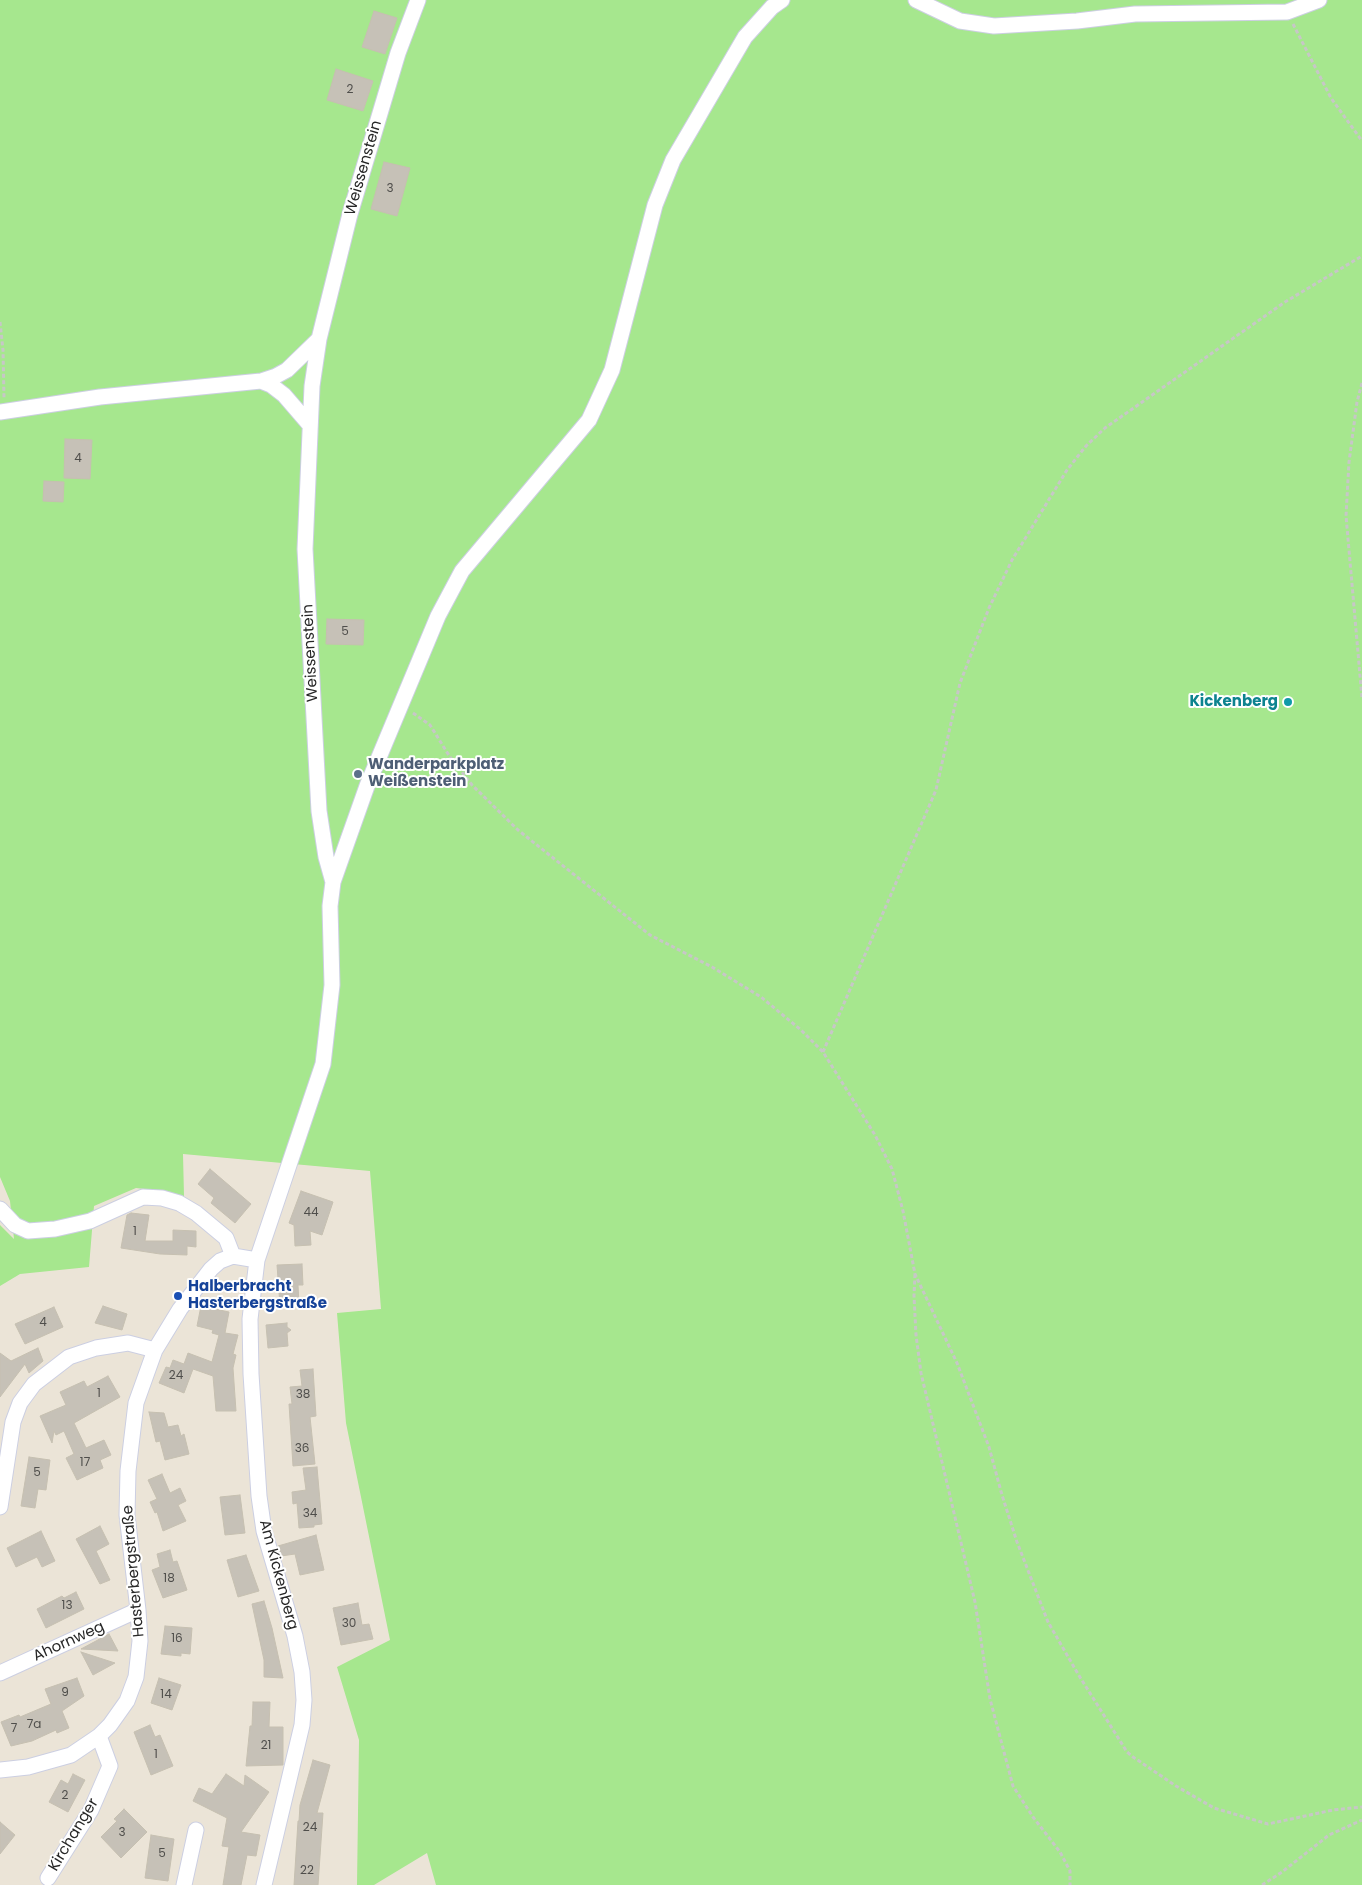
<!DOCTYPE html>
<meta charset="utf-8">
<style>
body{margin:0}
canvas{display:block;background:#ebe4d7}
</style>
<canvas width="1362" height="1885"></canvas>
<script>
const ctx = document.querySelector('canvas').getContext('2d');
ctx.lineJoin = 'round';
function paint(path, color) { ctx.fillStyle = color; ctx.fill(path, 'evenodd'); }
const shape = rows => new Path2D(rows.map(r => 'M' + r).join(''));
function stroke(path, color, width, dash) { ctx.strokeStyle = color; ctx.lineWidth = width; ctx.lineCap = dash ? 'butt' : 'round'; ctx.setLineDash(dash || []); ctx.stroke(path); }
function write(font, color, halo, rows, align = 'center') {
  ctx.font = font + ' Poppins,sans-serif'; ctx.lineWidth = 4; ctx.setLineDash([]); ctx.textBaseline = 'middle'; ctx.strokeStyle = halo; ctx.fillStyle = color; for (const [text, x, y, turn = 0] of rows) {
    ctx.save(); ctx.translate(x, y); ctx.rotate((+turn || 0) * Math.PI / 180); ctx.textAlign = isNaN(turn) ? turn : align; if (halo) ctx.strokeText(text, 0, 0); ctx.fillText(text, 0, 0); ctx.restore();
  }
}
const green = shape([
 [0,0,1362,0,1362,1885,436,1885,427,1853,374,1885,357,1885,359,1740,337,1667,390,1640,346,1423,337,1313,381,1309,370,1171,183,1154,184,1196,162,1191,136,1188,94,1206,89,1267,20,1274,0,1286,0,1225,14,1239,10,1201,0,1177]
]);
const building = shape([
 [374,11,397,18,385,54,362,47,374,11],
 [336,69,373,81,363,111,327,100,336,69],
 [384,162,410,168,397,216,371,209,384,162],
 [65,439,92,440,90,479,64,478,65,439],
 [44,481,64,482,63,502,43,501,44,481],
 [327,619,364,620,363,645,326,644,327,619],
 [210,1169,251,1204,235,1223,211,1203,214,1198,198,1184,210,1169],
 [301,1191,333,1202,322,1235,310,1231,311,1245,295,1246,294,1225,289,1223,301,1191],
 [131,1213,149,1215,145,1241,173,1241,173,1230,196,1231,196,1247,187,1246,187,1255,160,1254,121,1248,127,1215,131,1213],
 [302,1264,303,1285,298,1285,299,1304,280,1306,277,1265,302,1264],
 [103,1306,127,1314,122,1330,95,1323,103,1306],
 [201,1306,229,1312,225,1333,238,1335,233,1354,236,1355,233,1368,236,1411,216,1411,213,1376,193,1369,184,1393,159,1383,166,1367,170,1368,173,1360,184,1364,188,1353,212,1362,219,1335,212,1333,213,1330,197,1326,201,1306],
 [54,1307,63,1327,25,1344,15,1324,54,1307],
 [287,1323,287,1327,291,1330,287,1333,288,1346,268,1348,266,1325,287,1323],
 [38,1348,43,1361,29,1373,25,1364,0,1397,0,1353,11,1361,38,1348],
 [313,1369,316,1416,310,1417,315,1464,293,1466,289,1404,292,1404,290,1387,302,1386,300,1370,313,1369],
 [108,1376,120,1397,74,1423,86,1448,104,1440,111,1455,100,1460,103,1468,77,1480,66,1458,74,1454,64,1431,56,1435,54,1431,52,1443,40,1416,66,1405,60,1392,84,1381,87,1387,108,1376],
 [149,1412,164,1413,168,1427,178,1425,181,1436,184,1434,189,1454,165,1460,160,1441,156,1442,149,1412],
 [29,1457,50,1460,46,1490,38,1489,35,1508,21,1506,29,1457],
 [317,1467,322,1524,314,1525,314,1527,299,1528,297,1503,293,1504,292,1492,306,1490,303,1468,317,1467],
 [162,1474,170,1493,180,1488,186,1501,178,1505,186,1521,163,1531,157,1512,155,1513,150,1502,157,1499,148,1480,162,1474],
 [240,1495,245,1533,225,1535,220,1497,240,1495],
 [100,1526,109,1544,96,1551,110,1580,100,1584,76,1539,100,1526],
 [41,1531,55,1561,42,1567,37,1557,16,1567,7,1548,41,1531],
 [316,1535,324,1570,300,1575,295,1554,281,1556,278,1546,316,1535],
 [170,1550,173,1562,177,1561,187,1590,163,1598,152,1570,160,1567,157,1554,170,1550],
 [246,1555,259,1591,238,1597,227,1560,246,1555],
 [76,1592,84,1609,46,1628,37,1609,62,1596,64,1598,76,1592],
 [264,1601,272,1628,283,1678,264,1677,264,1660,252,1604,264,1601],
 [358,1603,362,1625,369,1624,373,1639,341,1645,333,1608,358,1603],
 [165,1626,192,1628,190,1654,181,1653,181,1656,161,1654,165,1626],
 [109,1634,118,1651,81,1649,109,1634],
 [81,1652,115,1663,93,1675,81,1652],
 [77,1678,84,1696,62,1711,69,1728,57,1733,56,1730,32,1741,11,1746,1,1722,19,1715,20,1717,51,1704,45,1689,77,1678],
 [159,1678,181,1685,172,1710,151,1703,159,1678],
 [253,1702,270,1702,269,1727,283,1727,283,1765,246,1766,250,1726,252,1726,253,1702],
 [150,1725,155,1737,160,1735,173,1766,151,1775,134,1732,150,1725],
 [313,1760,330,1765,317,1813,323,1813,318,1885,294,1885,298,1821,299,1821,300,1805,313,1760],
 [73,1774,85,1780,68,1812,49,1802,61,1780,68,1784,73,1774],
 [226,1774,244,1786,245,1775,269,1792,241,1832,260,1835,256,1856,247,1855,241,1885,223,1885,229,1847,222,1846,227,1818,193,1801,199,1788,212,1794,226,1774],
 [124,1809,147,1832,121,1858,101,1837,117,1821,114,1819,124,1809],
 [0,1822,15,1835,0,1854,0,1822],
 [151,1835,174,1839,168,1881,145,1878,151,1835]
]);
const path = shape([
 [1293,24,1331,98,1362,141],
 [0,322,3,350,4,398],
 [1362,383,1357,402,1349,462,1346,516,1362,698],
 [413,713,430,725,450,757,472,785,518,830,650,935,712,967,761,997,801,1030,823,1052,875,1135,892,1169,903,1211,915,1274,957,1363,989,1447,1002,1495,1017,1542,1048,1622,1078,1674,1127,1752,1133,1757,1176,1786,1214,1808,1268,1824,1333,1810,1362,1807],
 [823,1052,936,790,960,683,989,608,1012,560,1067,470,1086,446,1105,428,1285,302,1362,256],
 [915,1274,914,1296,916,1335,921,1373,975,1602,990,1699,1013,1786,1033,1817,1060,1852,1070,1871,1070,1885],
 [1262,1885,1282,1872,1329,1835,1362,1820]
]);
const street = shape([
 [916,0,960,21,994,26,1077,21,1135,14,1287,12,1319,0],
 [261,381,276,376,287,370,319,339],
 [0,412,100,397,261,381,271,385,284,395,309,424],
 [333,882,326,857,319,811,305,549,312,386,319,339,350,214,398,53,418,0],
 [0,1209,15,1225,28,1231,55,1229,90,1221,143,1197,162,1198,179,1203,196,1213,226,1238,233,1256],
 [0,1507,13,1422,20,1403,34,1384,69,1357,96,1348,128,1343,155,1350],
 [0,1673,138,1610],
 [0,1770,28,1767,71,1755,99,1736,110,1725,127,1701,136,1677,140,1641,138,1610,127,1515,128,1471,136,1403,155,1350,180,1309,211,1269,220,1261,233,1256,257,1260],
 [48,1878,91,1810,110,1766,99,1736],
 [184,1885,196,1830],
 [264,1885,302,1725,304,1700,302,1672,295,1636,264,1531,259,1496,251,1374,250,1319,257,1260,323,1064,332,985,330,906,333,882,367,786,438,616,462,571,589,420,612,370,655,205,673,160,745,37,772,7,782,0]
]);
const markers = [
 [1288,702,5,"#0f9aa8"],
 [358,774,5,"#5c6f8a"],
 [178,1296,5,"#1a4fb4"]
];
const numberNames = [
 ["2",350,90],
 ["3",390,189],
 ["4",78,459],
 ["5",345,632],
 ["44",311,1213],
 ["1",135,1232],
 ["4",43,1323],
 ["24",176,1376],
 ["1",99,1394],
 ["38",303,1395],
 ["36",302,1449],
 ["17",85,1463],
 ["5",37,1473],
 ["34",310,1514],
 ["18",169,1579],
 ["13",67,1606],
 ["30",349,1624],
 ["16",177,1639],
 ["9",65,1693],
 ["14",166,1695],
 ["7a",34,1725],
 ["7",14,1729],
 ["21",266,1746],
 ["1",156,1755],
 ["2",65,1796],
 ["24",310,1828],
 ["3",122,1833],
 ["5",162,1854],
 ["22",307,1871]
];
const streetNames = [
 ["Weissenstein",364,168,-74],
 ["Weissenstein",311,653,-93],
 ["Hasterbergstraße",134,1571,-95],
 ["Am Kickenberg",278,1575,75],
 ["Ahornweg",69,1642,-24],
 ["Kirchanger",74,1835,-59]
];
const cultureNames = [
 ["Kickenberg",1278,702]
];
const serviceNames = [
 ["Wanderparkplatz",368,765],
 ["Weißenstein",368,782]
];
const transitNames = [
 ["Halberbracht",188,1287],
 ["Hasterbergstraße",188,1304]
];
paint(green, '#a6e78e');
paint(building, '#c6c1b7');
stroke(building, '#c6c0b1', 1);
stroke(street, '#cccfe2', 17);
stroke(path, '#c7c7c7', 3, [4, 2.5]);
stroke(street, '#fff', 15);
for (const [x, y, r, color] of markers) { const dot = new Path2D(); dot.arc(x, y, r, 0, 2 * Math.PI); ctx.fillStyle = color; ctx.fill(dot); stroke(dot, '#fff', 2); }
write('12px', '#4f4e4b', null, numberNames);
write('15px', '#272727', '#fff', streetNames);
write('bold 15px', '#0d838f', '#fff', cultureNames, 'right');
write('bold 15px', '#4e5e75', '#fff', serviceNames, 'left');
write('bold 15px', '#164399', '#fff', transitNames, 'left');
</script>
